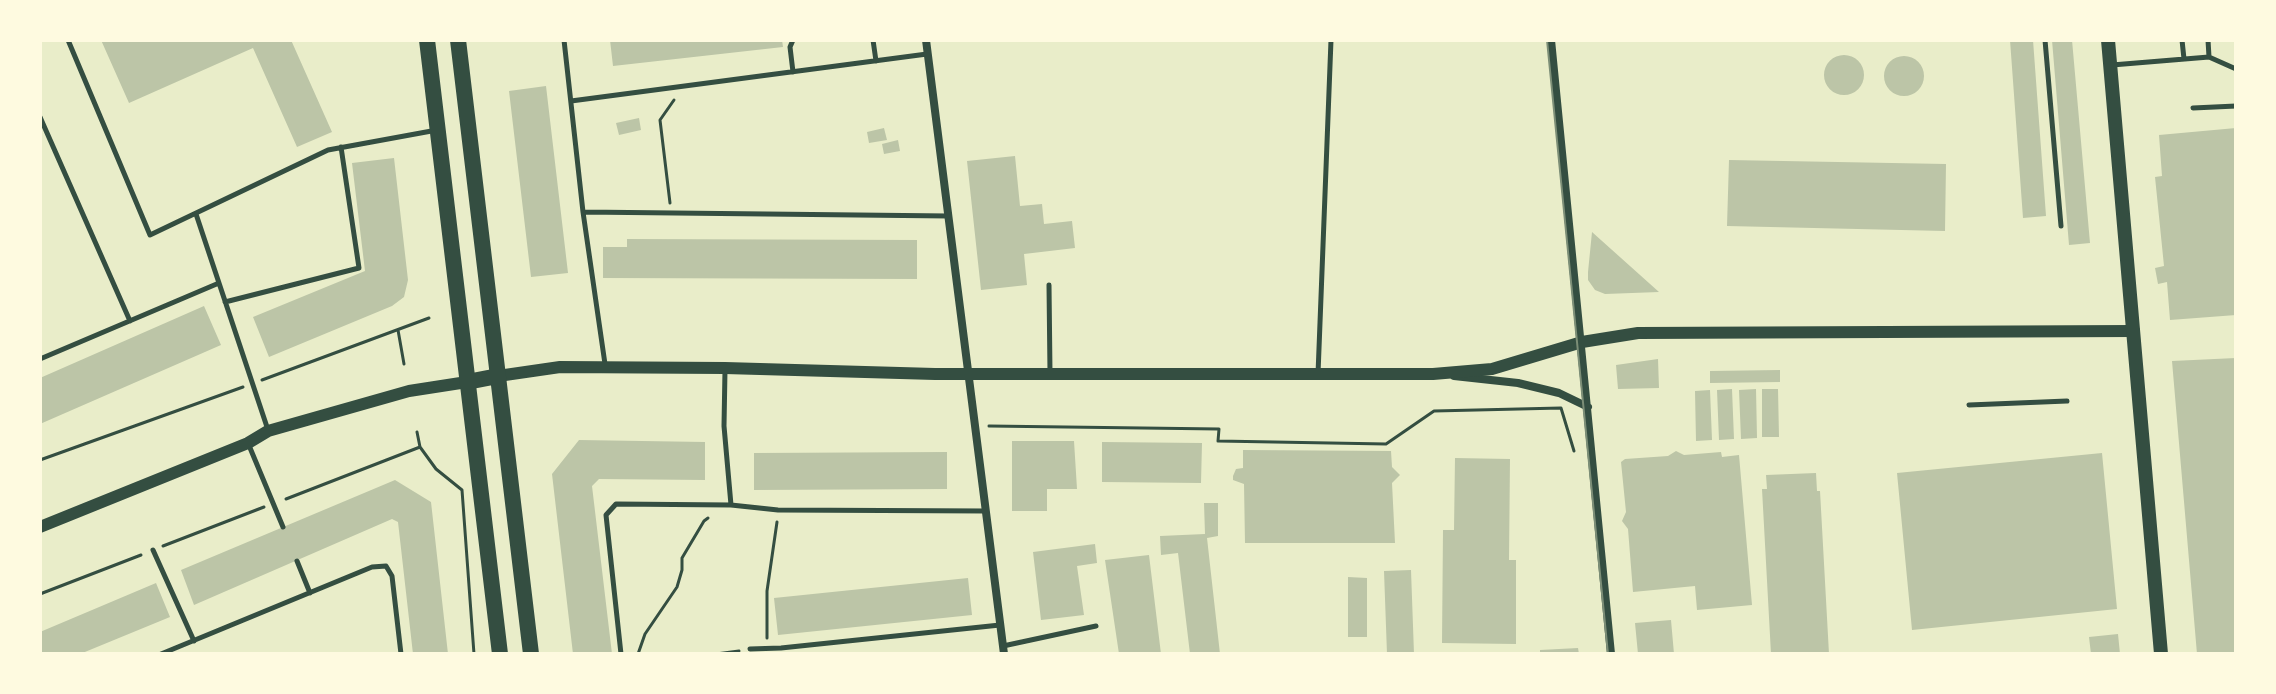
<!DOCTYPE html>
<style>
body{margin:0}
#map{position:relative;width:2276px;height:694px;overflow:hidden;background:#e9edc9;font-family:Lato,sans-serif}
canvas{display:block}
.frame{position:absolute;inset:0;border:42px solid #fefae0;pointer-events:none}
</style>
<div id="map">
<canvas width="2276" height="694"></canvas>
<div class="frame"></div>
</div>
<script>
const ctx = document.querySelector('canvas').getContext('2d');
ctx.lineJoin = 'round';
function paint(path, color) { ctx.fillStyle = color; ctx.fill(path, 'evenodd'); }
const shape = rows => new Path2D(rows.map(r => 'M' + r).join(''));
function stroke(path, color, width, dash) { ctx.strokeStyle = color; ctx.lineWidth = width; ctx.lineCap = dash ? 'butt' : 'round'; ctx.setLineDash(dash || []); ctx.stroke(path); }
const building = shape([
 [101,40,291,40,332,132,297,147,253,48,129,103],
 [610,40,782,40,783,47,613,66],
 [2010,40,2033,40,2046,216,2023,218],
 [2052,40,2072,40,2090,243,2069,245],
 '1824 75a20 20 0 1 1 40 0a20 20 0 1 1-40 0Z',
 '1884 76a20 20 0 1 1 40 0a20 20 0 1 1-40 0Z',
 [546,86,568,273,531,277,509,91],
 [639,118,641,130,619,135,616,123],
 [884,128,887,140,869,143,867,132],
 [2236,128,2236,315,2170,320,2167,282,2158,284,2155,268,2164,266,2155,177,2162,176,2159,135],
 [898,140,900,151,884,154,882,144],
 [1015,156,1020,206,1042,204,1044,224,1072,221,1075,248,1024,254,1027,285,981,290,967,161],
 [394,158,408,280,404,297,392,306,269,357,253,317,365,271,352,163],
 [1729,160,1946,164,1945,231,1727,226],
 [1592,232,1659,292,1605,294,1595,290,1588,280,1588,272],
 [627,239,917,240,917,279,603,278,603,247,627,247],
 [204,306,221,345,40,424,40,378],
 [2236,358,2236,654,2197,654,2172,361],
 [1658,359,1659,388,1618,389,1616,365],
 [1780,370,1780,382,1710,383,1710,371],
 [1732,389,1734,439,1719,440,1717,390],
 [1756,389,1757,438,1741,439,1739,390],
 [1762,389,1778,389,1779,437,1762,437],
 [1710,390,1712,440,1696,441,1695,391],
 [579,440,705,442,705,480,599,479,592,486,612,654,573,654,552,474],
 [1012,441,1074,441,1077,489,1047,489,1047,511,1012,511],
 [1102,442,1202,443,1201,483,1102,482],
 [1243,450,1391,451,1392,467,1400,475,1392,483,1395,543,1245,543,1244,484,1233,480,1233,476,1236,469,1243,468],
 [1676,451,1684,455,1721,452,1722,457,1739,455,1752,605,1697,610,1695,586,1633,592,1628,529,1622,521,1626,512,1621,462,1625,459,1668,456],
 [947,452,947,489,754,490,754,453],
 [2102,453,2117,609,1912,630,1897,473],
 [1455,458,1510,459,1509,560,1516,560,1516,644,1442,643,1443,530,1454,530],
 [1816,473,1817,491,1820,491,1829,654,1771,654,1762,489,1767,489,1766,475],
 [395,480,431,502,448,654,413,654,398,522,392,519,194,605,181,570],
 [1204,503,1218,503,1218,536,1207,538,1220,654,1190,654,1178,553,1161,555,1160,536,1205,534],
 [1095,544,1097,563,1077,566,1084,615,1041,620,1033,552],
 [1149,555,1161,654,1119,654,1105,560],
 [1411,570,1414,654,1387,654,1384,571],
 [1348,577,1367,578,1367,637,1348,637],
 [968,578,972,615,778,635,774,598],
 [156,583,170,617,80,654,40,654,40,632],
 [1671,620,1674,654,1638,654,1635,623],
 [2118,634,2120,654,2091,654,2089,637],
 [1578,648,1579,654,1540,654,1540,650]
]);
const path = shape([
 [670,203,660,120,674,100],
 [398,330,404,364],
 [262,380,429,318],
 [989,426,1219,429,1218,441,1386,444,1434,411,1561,408,1574,451],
 [417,432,420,447,436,469,462,490,474,654],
 [40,460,243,387],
 [286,499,420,447],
 [163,546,264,507],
 [40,594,141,555],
 [767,638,767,591,777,522],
 [638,654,645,634,677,587,682,570,682,558,704,521,708,518],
 [716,654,739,651]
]);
const service = shape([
 [68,40,150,235,328,150,437,130],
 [564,40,583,212,605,364],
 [793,40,790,47,793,72],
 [873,40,876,61],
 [2045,40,2061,226],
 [2182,40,2184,59],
 [2209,57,2236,69],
 [2112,65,2209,57,2208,40],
 [571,101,927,54],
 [2193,108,2236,106],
 [40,117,130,321],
 [583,212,949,216],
 [196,214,268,430],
 [1049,285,1050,373],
 [225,302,359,268,341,147],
 [40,359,219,283],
 [725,370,724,426,731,505],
 [1318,374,1331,40],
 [1969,405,2067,401],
 [248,443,283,527],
 [153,550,194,641],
 [297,561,310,593],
 [1003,646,1096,626],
 [750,649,781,648,1000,625],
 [161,654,372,567,386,566,392,576,401,654],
 [621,654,606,515,616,504,731,505,778,510,986,511]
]);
const minor = shape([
 [926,40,1004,654],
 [1551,40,1611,654],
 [1454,376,1518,383,1559,393,1588,407]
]);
const tertiary = shape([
 [498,376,560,367,725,368,935,374,1433,374,1492,369,1582,342,1638,333,2134,331],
 [40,527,248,443,268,431,409,391,467,382]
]);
const secondary = shape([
 [2108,40,2161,654]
]);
const primary = shape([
 [427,40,500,654],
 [458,40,531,654],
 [467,382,498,376]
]);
const tram = shape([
 [1547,40,1608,654]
]);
paint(building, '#bcc5a7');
stroke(path, '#344e41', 3);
stroke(service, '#344e41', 5);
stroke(minor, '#344e41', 8);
stroke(tertiary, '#344e41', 12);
stroke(secondary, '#344e41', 14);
stroke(primary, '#344e41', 16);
stroke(tram, '#7c8e77', 2);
</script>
